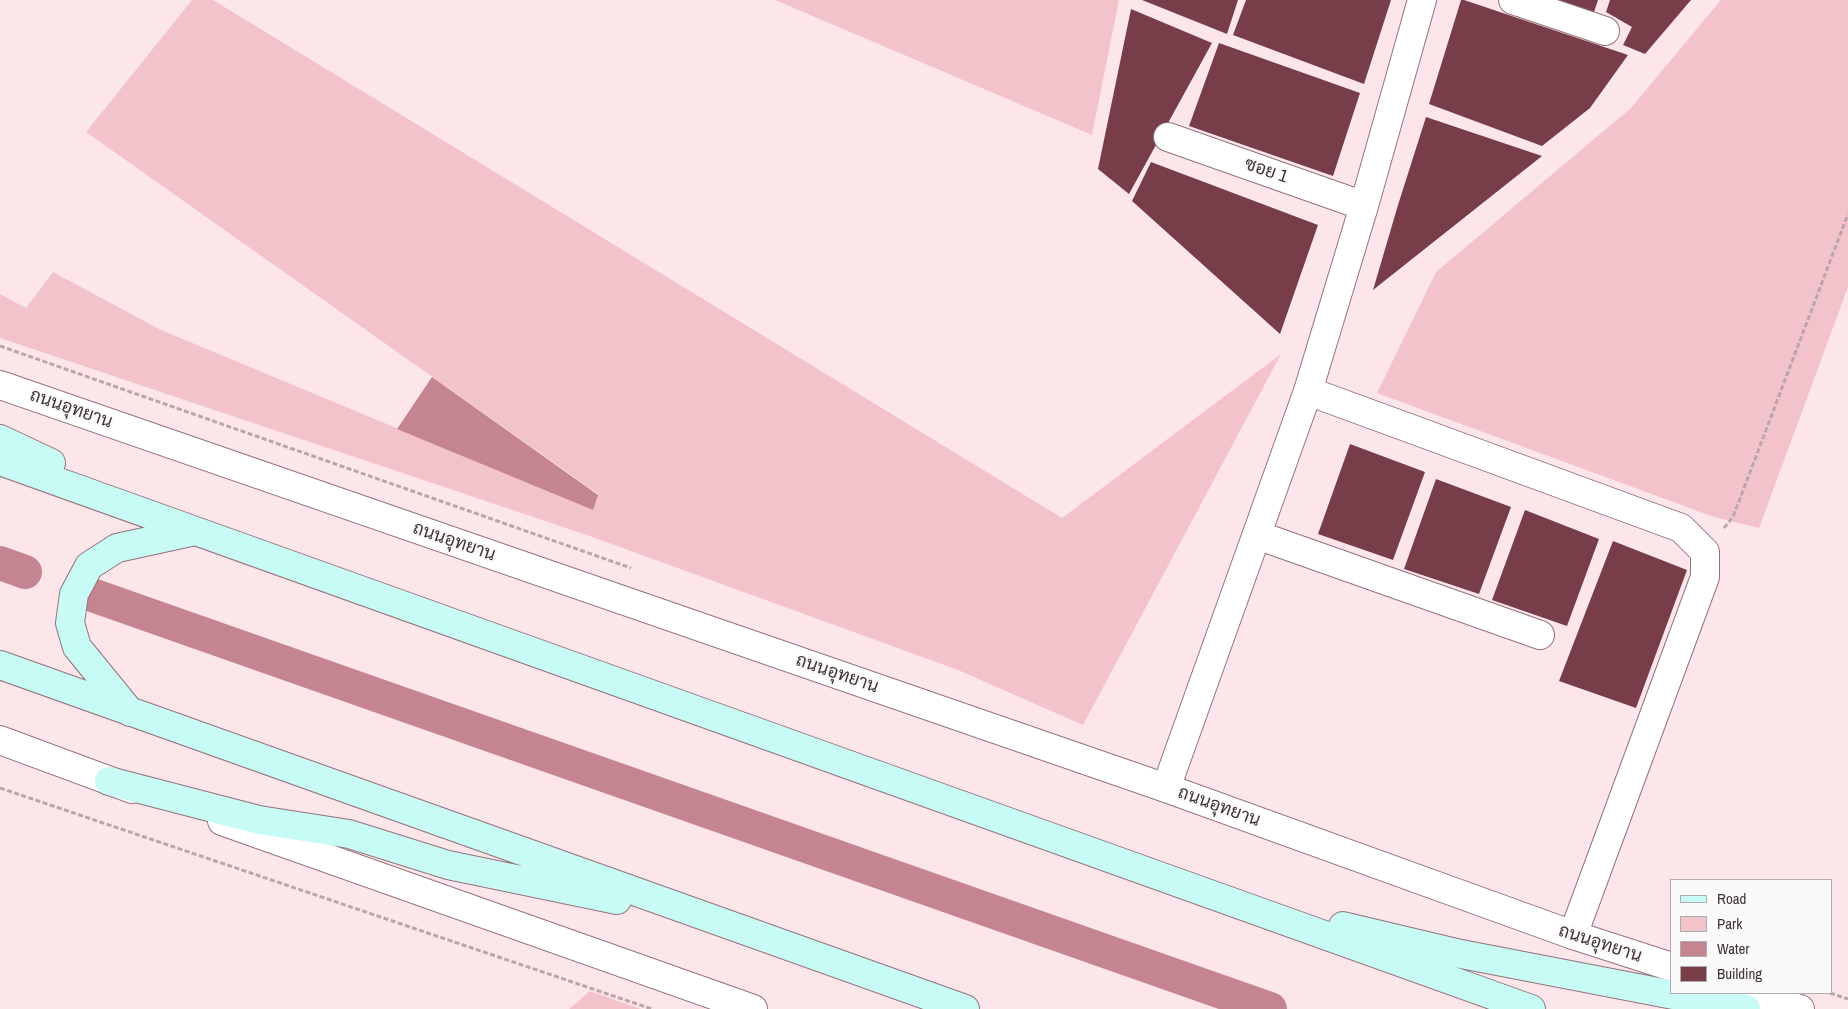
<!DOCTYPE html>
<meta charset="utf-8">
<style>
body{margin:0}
#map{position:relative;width:1848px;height:1009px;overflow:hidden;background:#fde6ea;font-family:"Archivo Narrow",sans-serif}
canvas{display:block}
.legend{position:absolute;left:1670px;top:879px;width:162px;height:115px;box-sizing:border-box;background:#fafafa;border:1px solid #b0abac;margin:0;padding:6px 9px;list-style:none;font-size:15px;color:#423436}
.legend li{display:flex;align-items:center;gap:10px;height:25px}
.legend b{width:25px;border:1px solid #b0abac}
</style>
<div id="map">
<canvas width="1848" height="1009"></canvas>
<ul class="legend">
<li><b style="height:6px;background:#c8faf6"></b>Road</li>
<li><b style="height:14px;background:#f3c3cb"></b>Park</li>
<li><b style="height:14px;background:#c48490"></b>Water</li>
<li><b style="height:14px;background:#773e4a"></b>Building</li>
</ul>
</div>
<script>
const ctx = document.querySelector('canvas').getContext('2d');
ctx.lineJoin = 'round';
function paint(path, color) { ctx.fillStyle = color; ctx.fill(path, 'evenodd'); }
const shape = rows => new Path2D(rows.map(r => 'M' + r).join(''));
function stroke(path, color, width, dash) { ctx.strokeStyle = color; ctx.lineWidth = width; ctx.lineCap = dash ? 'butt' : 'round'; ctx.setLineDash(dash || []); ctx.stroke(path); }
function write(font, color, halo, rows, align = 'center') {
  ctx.font = font + ' "Archivo Narrow",Sarabun,sans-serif'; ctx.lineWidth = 5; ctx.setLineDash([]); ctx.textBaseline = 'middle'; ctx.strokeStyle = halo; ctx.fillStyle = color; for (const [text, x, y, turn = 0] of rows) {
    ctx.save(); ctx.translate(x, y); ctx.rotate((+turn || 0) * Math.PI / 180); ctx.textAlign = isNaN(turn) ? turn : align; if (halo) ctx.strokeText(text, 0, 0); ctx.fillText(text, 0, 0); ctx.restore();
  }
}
const green = shape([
 [192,0,213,0,1062,518,1281,354,1083,725,958,670,584,534,0,338,0,294,26,308,53,272,159,329,593,510,598,494,86,132],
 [775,0,1119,0,1092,135],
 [1721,0,1848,0,1848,287,1759,528,1714,517,1377,393,1436,272,1631,108],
 [590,991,641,1009,569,1009]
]);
const water = shape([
 [432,377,598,495,593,510,397,429]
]);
const canal = shape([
 [0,563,25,572],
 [95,596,1270,1009]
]);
const building = shape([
 [1142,0,1238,0,1227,34],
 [1246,0,1391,0,1364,84,1233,35],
 [1461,0,1464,0,1628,55,1590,108,1542,146,1429,104],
 [1552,0,1598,0,1593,15],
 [1610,0,1691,0,1645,54,1623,45,1632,27,1606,12],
 [1131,9,1212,43,1129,194,1098,169],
 [1219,43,1360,93,1333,176,1189,126],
 [1426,117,1542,156,1373,290,1398,205],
 [1151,162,1318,225,1280,334,1132,201],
 [1350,444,1425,472,1393,560,1318,534],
 [1436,479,1511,507,1479,594,1404,569],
 [1525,510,1599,539,1567,626,1492,600],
 [1613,541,1687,570,1636,708,1559,681]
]);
const path = shape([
 [0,346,631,568],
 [1724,528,1733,517,1848,214],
 [0,788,652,1009],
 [1830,993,1848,999]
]);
const minor = shape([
 [1513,0,1605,31],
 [1168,137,1364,206],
 [1308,391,1681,528,1705,552,1705,577,1573,935],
 [1257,535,1540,635],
 [1166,788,1308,391,1364,206,1422,0]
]);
const tertiary = shape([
 [0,385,1166,788,1573,935,1672,967],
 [0,740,132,789],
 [222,821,753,1009],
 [1750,993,1800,1009]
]);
const secondary = shape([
 [0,439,51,463],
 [0,461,1531,1009],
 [0,665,965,1009],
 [130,712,77,647,70,623,74,594,89,566,117,548,195,531],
 [109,781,259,820,349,834,448,865,617,900],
 [1343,926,1461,954,1746,1009]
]);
const streetNames = [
 ["ซอย 1",1266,171,19],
 ["ถนนอุทยาน",71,409,19],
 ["ถนนอุทยาน",454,542,19],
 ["ถนนอุทยาน",837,674,19],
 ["ถนนอุทยาน",1219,807,20],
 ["ถนนอุทยาน",1600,944,18]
];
paint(green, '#f3c3cb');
paint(water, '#c48490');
stroke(canal, '#c48490', 34);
paint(building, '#773e4a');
stroke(minor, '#947378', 30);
stroke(tertiary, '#947378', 30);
stroke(secondary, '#947378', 30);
stroke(path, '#baa6aa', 3, [5, 2.5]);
stroke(minor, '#fff', 28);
stroke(tertiary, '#fff', 28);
stroke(secondary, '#c8faf6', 28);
write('18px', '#423436', '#fafafa', streetNames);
</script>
